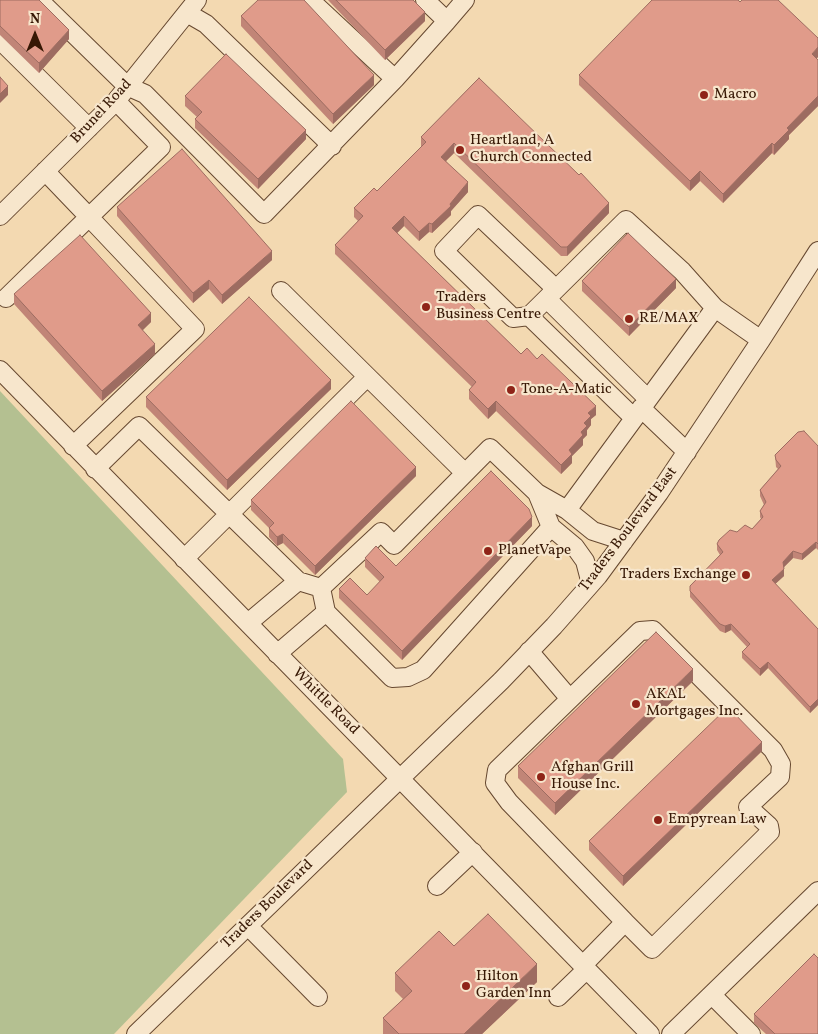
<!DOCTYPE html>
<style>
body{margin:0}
#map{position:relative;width:818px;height:1034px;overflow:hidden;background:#f3d9b1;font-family:Vollkorn,serif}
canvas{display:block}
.north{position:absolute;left:10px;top:10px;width:50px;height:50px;-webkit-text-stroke:4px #f7e6cc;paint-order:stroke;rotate:0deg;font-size:14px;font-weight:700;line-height:20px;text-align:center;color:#371805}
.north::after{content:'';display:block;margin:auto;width:18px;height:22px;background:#371805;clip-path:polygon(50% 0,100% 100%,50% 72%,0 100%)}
</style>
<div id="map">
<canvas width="818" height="1034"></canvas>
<div class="north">N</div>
</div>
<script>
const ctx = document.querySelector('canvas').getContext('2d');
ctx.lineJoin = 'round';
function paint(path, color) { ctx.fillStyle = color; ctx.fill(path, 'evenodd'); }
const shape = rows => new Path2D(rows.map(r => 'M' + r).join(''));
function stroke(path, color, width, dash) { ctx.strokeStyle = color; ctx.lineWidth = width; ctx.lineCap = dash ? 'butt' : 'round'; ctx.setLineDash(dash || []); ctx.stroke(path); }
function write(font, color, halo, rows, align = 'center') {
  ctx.font = font + ' Vollkorn,serif'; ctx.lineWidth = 4.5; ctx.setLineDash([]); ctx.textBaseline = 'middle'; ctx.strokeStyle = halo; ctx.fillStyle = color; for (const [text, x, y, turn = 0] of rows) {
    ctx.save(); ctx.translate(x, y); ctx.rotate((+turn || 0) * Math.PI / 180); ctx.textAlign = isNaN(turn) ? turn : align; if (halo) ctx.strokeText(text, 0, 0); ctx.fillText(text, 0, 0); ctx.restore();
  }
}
const green = shape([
 [0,391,343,759,347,792,114,1034,0,1034]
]);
const minor = shape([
 [39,0,127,86,145,94,264,214,395,79],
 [310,0,395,79,447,21],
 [425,0,447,21,465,0],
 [187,13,206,24,332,146],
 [0,40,89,128],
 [0,216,116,101,197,0],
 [281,291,465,473],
 [6,298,89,217,45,171],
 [547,299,648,399],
 [529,316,513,318,444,251,478,215,556,289],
 [0,370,650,1034],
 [641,408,687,452],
 [634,418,529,316,626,220,682,271,715,308],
 [73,446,195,329,89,217,161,147,116,101],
 [95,469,139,426,298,581,321,588,326,612,392,678,408,677,423,670,551,527,537,493,567,510,715,308,761,340],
 [567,510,593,531,624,541],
 [551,527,575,547,585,561,591,584],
 [184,559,367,377],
 [321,588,381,532,394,545,490,448,537,493],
 [248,623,298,581],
 [529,651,570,699],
 [277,654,326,612],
 [437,886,473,852],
 [248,926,318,997],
 [583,965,625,922,652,949,770,832,769,826,748,807,780,777,781,764,773,750,653,630,640,631,497,770,495,783,509,802,625,922],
 [712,995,751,1034],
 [558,997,587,969],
 [136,1034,501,681,554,626,598,576,659,493,761,340,818,251],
 [671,1034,818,891]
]);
const wall = shape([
 [0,0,69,39,39,73,0,35],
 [328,0,413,0,425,21,385,60],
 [740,2,818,57,816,59,818,60,818,106,789,135,789,139,774,155,772,153,723,203,700,181,690,191,579,85,579,75],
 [241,16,374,85,333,124,241,26],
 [479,78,609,213,567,256,561,256,454,153,446,161,468,192,451,211,451,215,432,233,429,232,419,241,404,226,397,233,521,354,596,415,591,419,591,425,587,430,587,435,583,439,583,445,572,456,572,463,561,474,496,411,488,419,469,399,469,390,472,387,335,254,335,245,358,221,354,217,354,208,377,191,421,147,421,137],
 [185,96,306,139,258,189,195,128,195,119,197,117,185,106],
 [117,207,272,260,222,304,209,289,193,303,117,216],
 [582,281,676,288,629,336,582,291],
 [14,294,151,322,142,330,155,354,102,401,14,304],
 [331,389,227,490,146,407,146,397],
 [818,446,818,550,816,548,802,560,793,558,784,567,784,576,775,584,818,629,818,705,810,713,768,668,760,676,742,658,742,652,747,647,731,630,725,633,720,631,690,597,690,586,720,555,717,550,717,544,737,532,752,529,761,519,760,517,760,511,764,505,760,496,760,490,778,469,776,467,775,455],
 [416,476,315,575,283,543,277,546,269,537,269,528,251,510,251,500],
 [532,526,402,660,339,598,339,589,367,595,380,582,365,567,365,558,396,566],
 [693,681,555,815,518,778,518,766],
 [762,751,623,886,589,850,589,841],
 [454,946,537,982,482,1034,383,1034,383,1018,403,999,395,991,395,973],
 [754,1014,818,1034,766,1034,754,1023]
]);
const shadedWall = shape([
 [425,12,425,21,385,60,385,50],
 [69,30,69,39,39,73,39,63],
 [818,47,818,57,812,63,812,54],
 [374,75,374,85,333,124,333,114],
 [8,86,8,95,0,103,0,94],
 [818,96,818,106,789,135,789,139,774,155,774,145,787,128],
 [306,130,306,139,258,189,258,179],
 [454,143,454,153,441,166,441,157],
 [772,143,772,153,723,203,723,194],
 [700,171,700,181,690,191,690,181],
 [468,182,468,192,451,211,451,215,432,233,432,224],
 [609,203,609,213,567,256,567,247],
 [404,216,404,226,392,238,392,228],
 [429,223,429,232,419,241,419,232],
 [272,251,272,260,222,304,222,295],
 [676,279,676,288,629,336,629,327],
 [209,280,209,289,193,303,193,293],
 [151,313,151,322,138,335,138,325],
 [155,344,155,354,102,401,102,391],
 [331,380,331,389,227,490,227,480],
 [496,401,496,411,488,419,488,409],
 [596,406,596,415,591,419,591,425,587,430,587,435,583,439,583,445,572,456,572,463,561,474,561,465,569,450,581,432,588,413],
 [416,467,416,476,315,575,315,566],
 [532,517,532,526,402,660,402,651],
 [283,534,283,543,277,546,277,537],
 [816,542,816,548,802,560,802,554],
 [793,551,793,558,783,568,783,562],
 [784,569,784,576,772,587,772,580],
 [731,624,731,630,725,633,725,626],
 [768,662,768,668,760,676,760,669],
 [693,669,693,681,555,815,555,803],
 [818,699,818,705,810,713,810,707],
 [762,742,762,751,623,886,623,876],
 [537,964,537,982,482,1034,464,1034]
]);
const building = shape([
 [0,0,39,0,69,30,39,63,0,26,0,0],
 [258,0,304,0,374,75,333,114,241,16,258,0],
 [336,0,413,0,425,12,385,50,336,0],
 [652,0,738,0,740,2,742,0,778,0,818,38,818,47,812,54,818,60,818,96,787,128,789,130,774,145,772,143,723,194,700,171,690,181,579,75,652,0],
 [226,54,306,130,258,179,195,119,202,112,185,96,226,54],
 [0,77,8,86,0,94,0,77],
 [479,78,579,175,581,173,609,203,567,247,561,247,454,143,441,157,468,182,450,204,451,206,432,224,429,223,419,232,404,216,392,228,521,354,527,348,537,359,542,354,596,406,588,413,591,416,584,423,587,426,581,432,583,435,569,450,572,454,561,465,496,401,488,409,469,390,476,382,335,245,363,216,354,208,374,188,377,191,426,142,421,137,479,78],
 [182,149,272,251,222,295,209,280,193,293,117,207,182,149],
 [628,233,676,279,629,327,582,281,628,233],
 [80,235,151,313,138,325,155,344,102,391,14,294,80,235],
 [249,297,331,380,227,480,146,397,249,297],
 [351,401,416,467,315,566,283,534,277,537,269,528,274,523,251,500,351,401],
 [804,431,818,446,818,544,816,542,802,554,793,551,783,562,784,569,772,580,818,629,818,699,810,707,768,662,760,669,742,652,750,644,731,624,725,626,720,624,690,591,690,586,723,552,717,544,719,540,730,530,737,532,745,525,752,529,763,517,760,511,766,502,760,490,781,466,776,460,775,455,798,432,804,431],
 [491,471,529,509,532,517,402,651,339,589,350,578,367,595,384,577,365,558,376,546,396,566,491,471],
 [656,632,693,669,555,803,518,766,656,632],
 [728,707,762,742,623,876,589,841,728,707],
 [488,914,537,964,464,1034,399,1034,383,1018,412,991,395,973,439,931,454,946,488,914],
 [814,954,818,958,818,1034,775,1034,754,1014,814,954]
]);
const markers = [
 [704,95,5,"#8f2418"],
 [460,150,5,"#8f2418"],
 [426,307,5,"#8f2418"],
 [629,319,5,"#8f2418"],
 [511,390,5,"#8f2418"],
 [488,551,5,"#8f2418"],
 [746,575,5,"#8f2418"],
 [636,704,5,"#8f2418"],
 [541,777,5,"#8f2418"],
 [658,820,5,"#8f2418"],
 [466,986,5,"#8f2418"]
];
const poiNames = [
 ["Macro",714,95],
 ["Heartland, A",470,141],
 ["Church Connected",470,158],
 ["Traders",436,298],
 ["Business Centre",436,315],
 ["RE/MAX",639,319],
 ["Tone-A-Matic",521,390],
 ["PlanetVape",498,551],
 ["Traders Exchange",736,575,"right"],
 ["AKAL",646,695],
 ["Mortgages Inc.",646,712],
 ["Afghan Grill",551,768],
 ["House Inc.",551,785],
 ["Empyrean Law",668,820],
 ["Hilton",476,977],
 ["Garden Inn",476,994]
];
const streetNames = [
 ["Brunel Road",102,112,-47],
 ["Traders Boulevard East",629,530,-53],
 ["Whittle Road",325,702,45],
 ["Traders Boulevard",268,905,-44]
];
paint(green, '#b4c091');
stroke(minor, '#664830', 20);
stroke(minor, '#f7e6cc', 18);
paint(wall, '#c18577');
paint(shadedWall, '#9d6c61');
paint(building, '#e09b8a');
stroke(building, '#9d6c61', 1);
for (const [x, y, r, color] of markers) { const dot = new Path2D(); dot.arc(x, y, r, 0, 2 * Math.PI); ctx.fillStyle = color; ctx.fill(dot); stroke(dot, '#f7e6cc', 2); }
write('15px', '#371805', '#f7e6cc', poiNames, 'left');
write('15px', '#371805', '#f7e6cc', streetNames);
</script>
